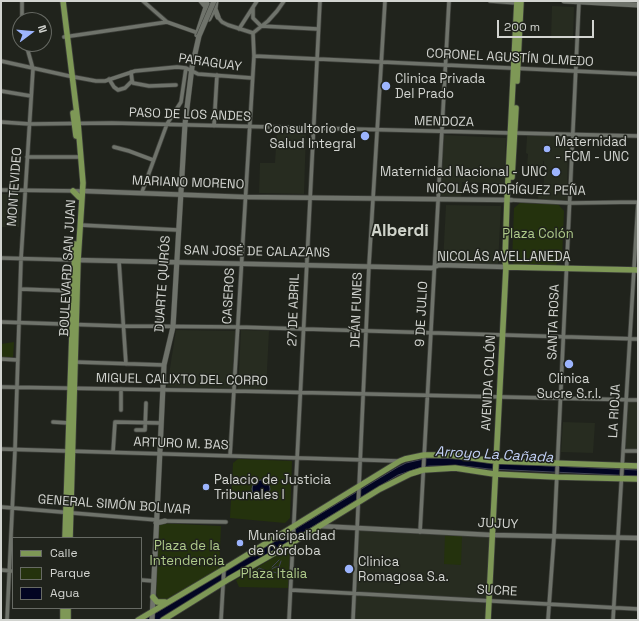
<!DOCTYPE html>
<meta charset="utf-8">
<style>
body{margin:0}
#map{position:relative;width:639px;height:621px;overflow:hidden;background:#20231c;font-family:"Space Grotesk",sans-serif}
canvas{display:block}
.frame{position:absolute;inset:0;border:2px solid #d2d4d0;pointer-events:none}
.legend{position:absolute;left:12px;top:537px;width:130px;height:72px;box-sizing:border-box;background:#20231c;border:1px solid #676a64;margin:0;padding:5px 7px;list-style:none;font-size:12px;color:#d2d4d0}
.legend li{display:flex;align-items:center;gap:8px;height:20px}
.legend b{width:20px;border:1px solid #676a64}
.north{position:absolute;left:12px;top:12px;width:40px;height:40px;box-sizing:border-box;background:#20231c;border:1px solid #676a64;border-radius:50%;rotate:74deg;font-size:11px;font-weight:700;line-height:16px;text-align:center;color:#d2d4d0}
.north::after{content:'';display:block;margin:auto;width:14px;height:18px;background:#9cb4fd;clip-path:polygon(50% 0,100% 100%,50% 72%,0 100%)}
.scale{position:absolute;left:497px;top:20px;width:97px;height:18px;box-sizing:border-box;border:2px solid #d2d4d0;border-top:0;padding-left:5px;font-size:12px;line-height:14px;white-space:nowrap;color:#d2d4d0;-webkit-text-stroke:3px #20231c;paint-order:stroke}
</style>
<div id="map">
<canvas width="639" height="621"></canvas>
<div class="frame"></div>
<ul class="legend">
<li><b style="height:5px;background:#7e9856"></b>Calle</li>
<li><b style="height:11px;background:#24320d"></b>Parque</li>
<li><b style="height:11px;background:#020522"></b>Agua</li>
</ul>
<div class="north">N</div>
<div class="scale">200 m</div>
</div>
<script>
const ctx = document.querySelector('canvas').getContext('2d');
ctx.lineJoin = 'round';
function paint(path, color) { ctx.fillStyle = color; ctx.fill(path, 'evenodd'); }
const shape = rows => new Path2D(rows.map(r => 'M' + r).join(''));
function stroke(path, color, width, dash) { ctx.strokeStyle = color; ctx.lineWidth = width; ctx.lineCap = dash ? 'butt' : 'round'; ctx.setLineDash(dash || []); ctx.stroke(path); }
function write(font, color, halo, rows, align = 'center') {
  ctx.font = font + ' "Space Grotesk",sans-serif'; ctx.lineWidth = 3; ctx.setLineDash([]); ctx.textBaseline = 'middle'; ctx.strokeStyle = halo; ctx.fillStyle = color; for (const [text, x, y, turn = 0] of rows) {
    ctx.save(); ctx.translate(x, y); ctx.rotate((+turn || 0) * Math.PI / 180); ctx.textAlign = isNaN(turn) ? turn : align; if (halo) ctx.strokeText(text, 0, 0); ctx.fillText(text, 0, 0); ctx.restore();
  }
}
const built = shape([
 [552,6,574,7,573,40,551,39],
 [277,131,306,132,304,194,259,193,260,163,275,163],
 [444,135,506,138,504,184,462,182,461,198,441,197],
 [527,136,568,136,567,201,538,200,539,184,544,183,544,161,543,161,543,166,527,166,528,154,526,153],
 [1,194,20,194,19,227,1,227],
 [446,205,501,206,498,264,443,262],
 [176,330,236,331,232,389,167,387],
 [241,330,269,331,266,391,238,390],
 [628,401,638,401,638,449,625,449],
 [563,422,595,423,593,453,561,452],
 [357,529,492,535,487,620,353,620]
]);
const green = shape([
 [520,203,558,204,564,211,562,259,556,264,556,266,514,264,512,262,514,208],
 [14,342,13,358,1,357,1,344],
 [238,459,292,461,290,518,285,523,230,518,233,463],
 [159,523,221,526,219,570,164,601,159,600,156,593],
 [445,535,462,536,461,565,444,564],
 [286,550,290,552,288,588,239,587,236,580]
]);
const water = shape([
 [428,458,464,459,488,463,638,470,638,476,489,469,464,466,430,466,422,467,398,475,159,620,144,620,398,467,406,463,428,458],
 '252 489a9 9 0 1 1 18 0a9 9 0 1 1-18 0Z'
]);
const stream = shape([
 [272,567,279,560],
 [272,569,275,567,279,567,281,561],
 [273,572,277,573,279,577],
 [253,575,259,568,264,570],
 [254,577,264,574]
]);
const minor = shape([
 [22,1,22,20],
 [143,1,167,22],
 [206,1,212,10],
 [490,1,517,3],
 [253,8,253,18,261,26],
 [217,16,222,22,228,25,253,33],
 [261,26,318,29],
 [239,29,257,1],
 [64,37,167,22,198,33],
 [254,56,638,74],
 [1,61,69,76,96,81,105,81,135,71,177,67,186,68,198,74,252,78],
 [131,72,132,80,133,83,149,86,176,85],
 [109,79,114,87,118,90,125,88,132,81],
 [1,91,31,96],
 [1,122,30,124,112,123,511,133],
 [214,126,217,75],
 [515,133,638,136],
 [114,147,129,151,153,160],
 [27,157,78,157],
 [1,190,83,191],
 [142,192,167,124,181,102,186,68],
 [511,200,571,203,638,202],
 [80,225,178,230],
 [1,258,74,260],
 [119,261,126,364],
 [20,289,73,291],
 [158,304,159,326],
 [1,322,122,326,238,327,638,339],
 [1,359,18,360],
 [75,362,164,365],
 [1,387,234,391,638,400],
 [121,410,121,389],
 [53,422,69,423],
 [136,430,145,430,146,403],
 [1,449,399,461],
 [623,451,638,451],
 [113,452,115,422,161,423],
 [230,456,254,56,253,33,268,21,277,11,284,1],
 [1,507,157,520],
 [164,521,226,522],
 [420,532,449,1],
 [1,570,13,571],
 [141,580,154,581],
 [291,590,638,609],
 [7,620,15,450,21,259,33,69,26,44],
 [221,620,224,569],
 [289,620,320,1],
 [353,620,369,265,385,1],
 [548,620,554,537,579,1],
 [613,620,638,202]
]);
const tertiary = shape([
 [83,191,245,197,511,200],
 [75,260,432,268,439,265,506,267],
 [319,526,492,535,638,538]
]);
const secondary = shape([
 [216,1,215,9,218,17],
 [564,1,638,5],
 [209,19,213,11],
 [197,35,206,7,201,1],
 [156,523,165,521],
 [152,620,164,365,173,327,185,124,192,67,199,36]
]);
const primary = shape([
 [63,1,78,123,83,183,78,260,70,538],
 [517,81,521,1],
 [73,113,76,136],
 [512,177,516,108],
 [73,191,79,197],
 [506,267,638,270],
 [65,538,75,244],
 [153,597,157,602,165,602],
 [63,620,63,608],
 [68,620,68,608],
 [138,620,224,569,400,461,405,459,424,455,449,455,495,461,638,466],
 [163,620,229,579,292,543,380,489,410,474,423,470,455,468,494,474,556,477,638,479],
 [488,620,506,267,505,260,507,200,517,1]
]);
const secondaryBridge = shape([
 [199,36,214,1]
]);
const markers = [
 [386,86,5,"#9cb4fd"],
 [365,136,5,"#9cb4fd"],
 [547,149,4,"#9cb4fd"],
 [556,172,5,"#9cb4fd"],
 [569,364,5,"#9cb4fd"],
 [206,487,4,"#9cb4fd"],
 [240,543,4,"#9cb4fd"],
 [349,569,5,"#9cb4fd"]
];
const streetNames = [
 ["CORONEL AGUSTÍN OLMEDO",510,58,3],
 ["PARAGUAY",210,63,8],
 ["PASO DE LOS ANDES",190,115,2],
 ["MENDOZA",444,122,1],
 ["MARIANO MORENO",188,183,2],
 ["MONTEVIDEO",15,187,-86],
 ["NICOLÁS RODRÍGUEZ PEÑA",506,190,1],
 ["SAN JOSÉ DE CALAZANS",257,252,1],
 ["NICOLÁS AVELLANEDA",504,257],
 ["BOULEVARD SAN JUAN",68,268,-87],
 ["DUARTE QUIRÓS",163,284,-86],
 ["CASEROS",229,296,-87],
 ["27 DE ABRIL",294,310,-88],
 ["DEÁN FUNES",357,310,-88],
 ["9 DE JULIO",422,314,-87],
 ["SANTA ROSA",554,322,-88],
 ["MIGUEL CALIXTO DEL CORRO",182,380,1],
 ["AVENIDA COLÓN",489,383,-87],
 ["LA RIOJA",615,411,-87],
 ["ARTURO M. BAS",181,444,2],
 ["GENERAL SIMÓN BOLIVAR",114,505,4],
 ["JUJUY",498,524,2],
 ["SUCRE",497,591,3]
];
const poiNames = [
 ["Clinica Privada",395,79],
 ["Del Prado",395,94],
 ["Consultorio de",356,129,"right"],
 ["Salud Integral",356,144,"right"],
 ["Maternidad",555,142],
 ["- FCM - UNC",555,157],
 ["Maternidad Nacional - UNC",547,172,"right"],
 ["Clinica",569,379,"center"],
 ["Sucre S.r.l.",569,394,"center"],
 ["Palacio de Justicia",214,480],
 ["Tribunales I",214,495],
 ["Municipalidad",248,536],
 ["de Córdoba",248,551],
 ["Clinica",358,562],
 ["Romagosa S.a.",358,577]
];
const parkNames = [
 ["Plaza Colón",538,234],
 ["Plaza de la",187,546],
 ["Intendencia",187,561],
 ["Plaza Italia",274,574]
];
const waterNames = [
 ["Arroyo La Cañada",494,455,3]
];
const districtNames = [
 ["Alberdi",400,231]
];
paint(built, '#272c20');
paint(green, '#24320d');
paint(water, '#020522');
stroke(water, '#404356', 1);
stroke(stream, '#404356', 1);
stroke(minor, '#3e403b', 5);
stroke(tertiary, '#3e403b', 6);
stroke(secondary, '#3e403b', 6);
stroke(primary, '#3e403b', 7);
stroke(minor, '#6f736b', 3.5);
stroke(tertiary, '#6f736b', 4.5);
stroke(secondary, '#6f736b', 5);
stroke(primary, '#7e9856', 5.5);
stroke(secondaryBridge, '#3e403b', 6, []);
stroke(secondaryBridge, '#6f736b', 5);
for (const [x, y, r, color] of markers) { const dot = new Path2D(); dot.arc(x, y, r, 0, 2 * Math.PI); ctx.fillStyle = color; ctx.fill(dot); stroke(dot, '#20231c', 1.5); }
write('13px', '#d2d4d0', '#20231c', streetNames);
write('13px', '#d2d4d0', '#20231c', poiNames, 'left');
write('13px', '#afcb8a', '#20231c', parkNames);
write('italic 14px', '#c4d2f9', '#20231c', waterNames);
write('bold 17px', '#d0d4cb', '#20231c', districtNames);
</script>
